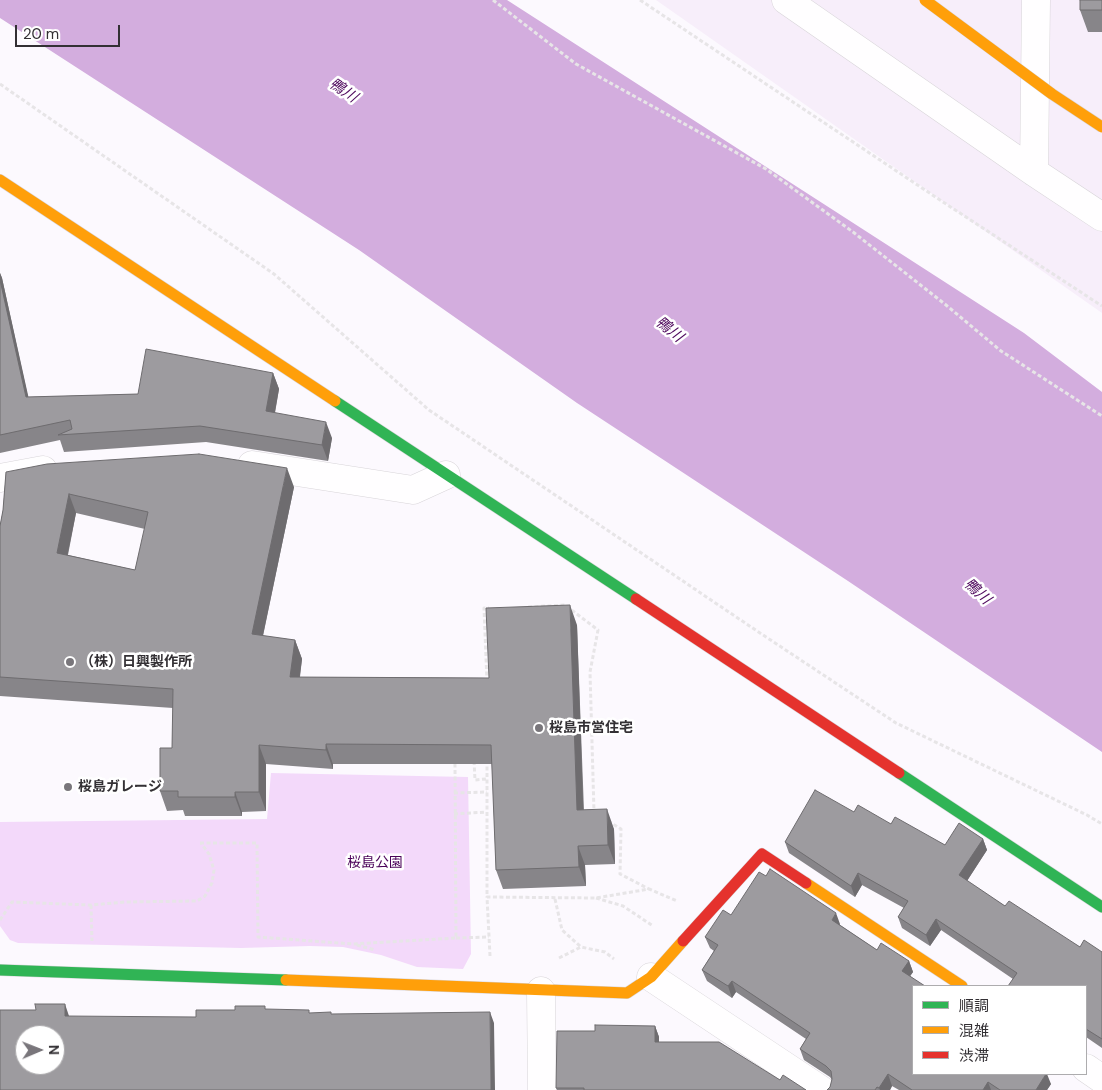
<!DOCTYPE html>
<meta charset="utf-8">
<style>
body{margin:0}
#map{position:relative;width:1102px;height:1090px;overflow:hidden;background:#fcf9fe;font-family:"DM Sans","Noto Sans JP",sans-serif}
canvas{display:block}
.legend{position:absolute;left:912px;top:985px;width:175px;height:90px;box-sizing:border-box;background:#fff;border:1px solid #adacae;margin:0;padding:6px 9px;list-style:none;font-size:15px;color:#333034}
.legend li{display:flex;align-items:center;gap:10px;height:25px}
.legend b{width:25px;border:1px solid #adacae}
.north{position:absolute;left:15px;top:1025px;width:50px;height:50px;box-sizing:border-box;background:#fff;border:1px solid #adacae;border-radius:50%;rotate:89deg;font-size:14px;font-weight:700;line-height:20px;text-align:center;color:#333034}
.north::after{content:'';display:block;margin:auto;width:18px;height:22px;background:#79767b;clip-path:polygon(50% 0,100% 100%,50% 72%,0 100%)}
.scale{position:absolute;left:15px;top:25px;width:105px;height:22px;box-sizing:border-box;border:2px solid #333034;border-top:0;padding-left:6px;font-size:15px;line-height:18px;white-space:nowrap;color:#333034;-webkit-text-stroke:4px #fff;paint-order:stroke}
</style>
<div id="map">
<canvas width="1102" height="1090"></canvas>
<ul class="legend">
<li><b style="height:6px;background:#30b455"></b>順調</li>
<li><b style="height:6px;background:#ff9f0a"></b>混雑</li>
<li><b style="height:6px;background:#e5322d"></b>渋滞</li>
</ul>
<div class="north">N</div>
<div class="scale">20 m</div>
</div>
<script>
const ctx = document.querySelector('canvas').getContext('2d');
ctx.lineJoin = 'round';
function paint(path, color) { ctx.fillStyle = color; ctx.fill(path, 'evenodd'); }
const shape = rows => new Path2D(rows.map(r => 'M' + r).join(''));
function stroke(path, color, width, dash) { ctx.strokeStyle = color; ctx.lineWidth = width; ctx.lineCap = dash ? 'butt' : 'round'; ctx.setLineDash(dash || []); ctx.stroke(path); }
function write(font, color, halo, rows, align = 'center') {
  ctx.font = font + ' "DM Sans","Noto Sans JP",sans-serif'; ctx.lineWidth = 5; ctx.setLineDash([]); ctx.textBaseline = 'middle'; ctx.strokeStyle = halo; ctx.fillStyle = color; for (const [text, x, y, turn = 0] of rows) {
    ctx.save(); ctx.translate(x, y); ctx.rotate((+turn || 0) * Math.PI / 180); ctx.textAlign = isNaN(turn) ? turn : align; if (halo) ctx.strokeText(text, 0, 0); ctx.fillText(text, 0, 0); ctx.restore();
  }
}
const built = shape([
 [656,0,1102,0,1102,313]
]);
const green = shape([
 [271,773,468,777,471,954,463,969,417,967,381,955,343,947,310,946,241,948,18,943,10,940,0,926,0,822,267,819]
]);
const water = shape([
 [0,0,507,0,1024,333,1102,392,1102,752,848,581,577,403,359,250,0,18]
]);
const path = shape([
 [493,0,576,64,766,169,853,232,946,305,1001,351,1102,416],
 [640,0,940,200,1102,306],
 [0,84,274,274,429,410,760,633,896,723,1087,815,1102,824],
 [528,607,565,605,598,630,590,672,594,812],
 [487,682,484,608,489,608],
 [487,760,487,897],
 [474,761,475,780,486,779],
 [454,793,487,792],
 [454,814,486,812],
 [608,821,621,829,620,874,649,889],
 [200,843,257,843,258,937,353,944,456,938,455,762],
 [596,898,623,906,653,926],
 [555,899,562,930,581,947],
 [91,905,92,941],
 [0,920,12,902,91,905,125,902,197,901,205,896,212,883,214,870,209,854,201,843],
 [456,938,489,937],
 [357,945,375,950],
 [490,956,487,897,596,898,649,889,677,901],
 [559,958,581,947,605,952,614,959]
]);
const street = shape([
 [786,0,1034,172,1102,217],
 [1034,172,1036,0],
 [252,465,413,490,446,475],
 [0,478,43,470],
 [651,977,821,1090],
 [541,991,542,1090],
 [1086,1068,1102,1079]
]);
const fast = shape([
 [335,401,636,599],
 [899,773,1102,907],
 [0,970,286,980]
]);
const slow = shape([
 [0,180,335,401],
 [806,883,962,986],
 [286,980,627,993,651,977,683,941]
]);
const jam = shape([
 [636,599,899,773],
 [683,941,762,854,806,883]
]);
const slowBridge = shape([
 [925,0,1052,94,1102,127]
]);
const wall = shape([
 [1102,0,1102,32,1088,32,1080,10],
 [0,273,2,278,28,397,138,394,273,373,279,389,275,413,332,438,328,461,206,442,64,452,60,440,0,453],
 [6,472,294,487,263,636,295,640,302,659,300,677,489,678,577,625,584,810,614,829,615,864,585,865,586,886,503,889,496,870,492,764,333,764,333,769,266,764,266,811,242,812,242,816,185,816,183,810,167,811,160,791,172,748,173,708,0,696,0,526,3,510],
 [76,513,145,529,135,570,68,555],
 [854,812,891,824,945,845,983,839,987,850,967,881,1005,906,1080,947,1102,952,1102,1048,1086,1037,1086,986,1013,979,941,930,930,946,902,928,898,917,904,908,862,885,855,897,789,853,785,842],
 [731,915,840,924,840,925,877,950,909,961,913,972,910,976,1051,1084,1047,1090,899,1090,892,1086,890,1090,827,1090,830,1087,832,1080,830,1077,804,1060,800,1049,806,1039,736,992,732,998,707,981,702,970,714,951,710,948,705,937],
 [655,1026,659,1037,659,1042,780,1080,806,1090,557,1090,556,1088,595,1031]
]);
const shadedWall = shape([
 [0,273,2,278,32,413,26,397,0,280],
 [273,373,279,389,272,428,266,411],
 [326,422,332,438,328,461,322,445],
 [287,468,294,487,259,654,252,634],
 [69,494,76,513,64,572,57,553],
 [570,605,577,625,584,830,577,810],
 [295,640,302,659,297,697,290,677],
 [326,744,333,764,333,769,326,750],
 [259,745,266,764,266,811,259,792],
 [235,792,242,812,242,816,235,797],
 [607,809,614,829,615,864,608,845],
 [983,839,987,850,963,887,959,875],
 [578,846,585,865,586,886,579,867],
 [858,873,862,885,855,897,851,886],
 [836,913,840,924,836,931,832,920],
 [936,919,941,930,930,946,926,935],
 [909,961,913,972,906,982,902,971],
 [732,981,736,992,732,998,728,986],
 [65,1004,69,1016,69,1028,65,1016],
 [490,1012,494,1023,495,1090,491,1090],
 [655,1026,659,1037,659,1054,655,1042],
 [888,1074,892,1086,890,1090,880,1090,879,1088],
 [1046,1074,1047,1074,1051,1084,1047,1090,1036,1090],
 [988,1082,991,1090,983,1090]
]);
const building = shape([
 [1080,0,1102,0,1102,10,1080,10,1080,0],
 [0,280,26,397,138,394,146,349,273,373,266,411,326,422,322,445,200,426,58,435,72,429,70,420,0,435,0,280],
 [199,454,287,468,252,634,295,640,290,677,489,678,486,608,570,605,577,810,607,809,608,845,578,846,579,867,496,870,491,745,326,744,326,750,259,745,259,792,235,792,235,797,178,797,178,791,160,791,160,748,172,748,173,689,0,677,0,526,3,510,6,472,47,464,199,454],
 [69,494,148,512,135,570,57,553,69,494],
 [815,790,854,812,858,805,891,824,895,817,945,845,959,823,983,839,959,875,1005,906,1009,901,1080,947,1084,940,1102,952,1102,1039,1086,1029,1086,986,1008,986,1017,973,936,919,926,935,898,917,908,901,858,873,851,886,785,842,815,790],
 [770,869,836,913,832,920,877,950,881,943,909,961,902,971,925,986,913,986,913,1074,1046,1074,1036,1090,1000,1090,988,1082,983,1090,912,1090,888,1074,879,1088,877,1087,875,1090,827,1090,830,1087,832,1079,831,1071,826,1066,800,1049,810,1033,732,981,728,986,702,970,718,945,705,937,723,910,731,915,759,872,766,876,770,869],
 [35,1004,65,1004,65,1016,196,1017,196,1010,235,1010,235,1006,265,1006,265,1009,309,1010,309,1013,331,1012,331,1014,490,1012,491,1090,0,1090,0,1010,36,1010,35,1004],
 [25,1035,55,1035,55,1065,25,1065,25,1035],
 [595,1025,655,1026,655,1042,719,1042,780,1080,783,1075,806,1090,584,1090,584,1088,556,1088,557,1031,595,1031,595,1025]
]);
const markers = [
 [70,662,5,"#79767b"],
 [539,728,5,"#79767b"],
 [68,787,5,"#79767b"]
];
const poiNames = [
 ["（株）日興製作所",80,662],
 ["桜島市営住宅",549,728],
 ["桜島ガレージ",78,787]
];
const parkNames = [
 ["桜島公園",375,863]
];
const waterNames = [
 ["鴨川",343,91,34],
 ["鴨川",669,330,39],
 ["鴨川",977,592,43]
];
paint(built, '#f7eefa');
paint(green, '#f3d9fa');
paint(water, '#d3adde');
stroke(street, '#d8d5d9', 29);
stroke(fast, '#d8d5d9', 12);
stroke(slow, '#d8d5d9', 12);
stroke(jam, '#d8d5d9', 12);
stroke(path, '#e7e5e7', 3, [4, 2.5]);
stroke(street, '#fffeff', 28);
stroke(fast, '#30b455', 11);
stroke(slow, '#ff9f0a', 11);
stroke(jam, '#e5322d', 11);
stroke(slowBridge, '#d9d7da', 12, []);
stroke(slowBridge, '#ff9f0a', 11);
paint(wall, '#878589');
paint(shadedWall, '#6e6c6f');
paint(building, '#9d9b9f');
stroke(building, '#6e6c6f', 1);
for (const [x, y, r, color] of markers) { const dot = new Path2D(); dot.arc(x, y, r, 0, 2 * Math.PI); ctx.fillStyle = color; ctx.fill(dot); stroke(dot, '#fff', 2); }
write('bold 14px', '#333034', '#fff', poiNames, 'left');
write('14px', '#490258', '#fff', parkNames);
write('italic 15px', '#4d075c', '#fff', waterNames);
</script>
